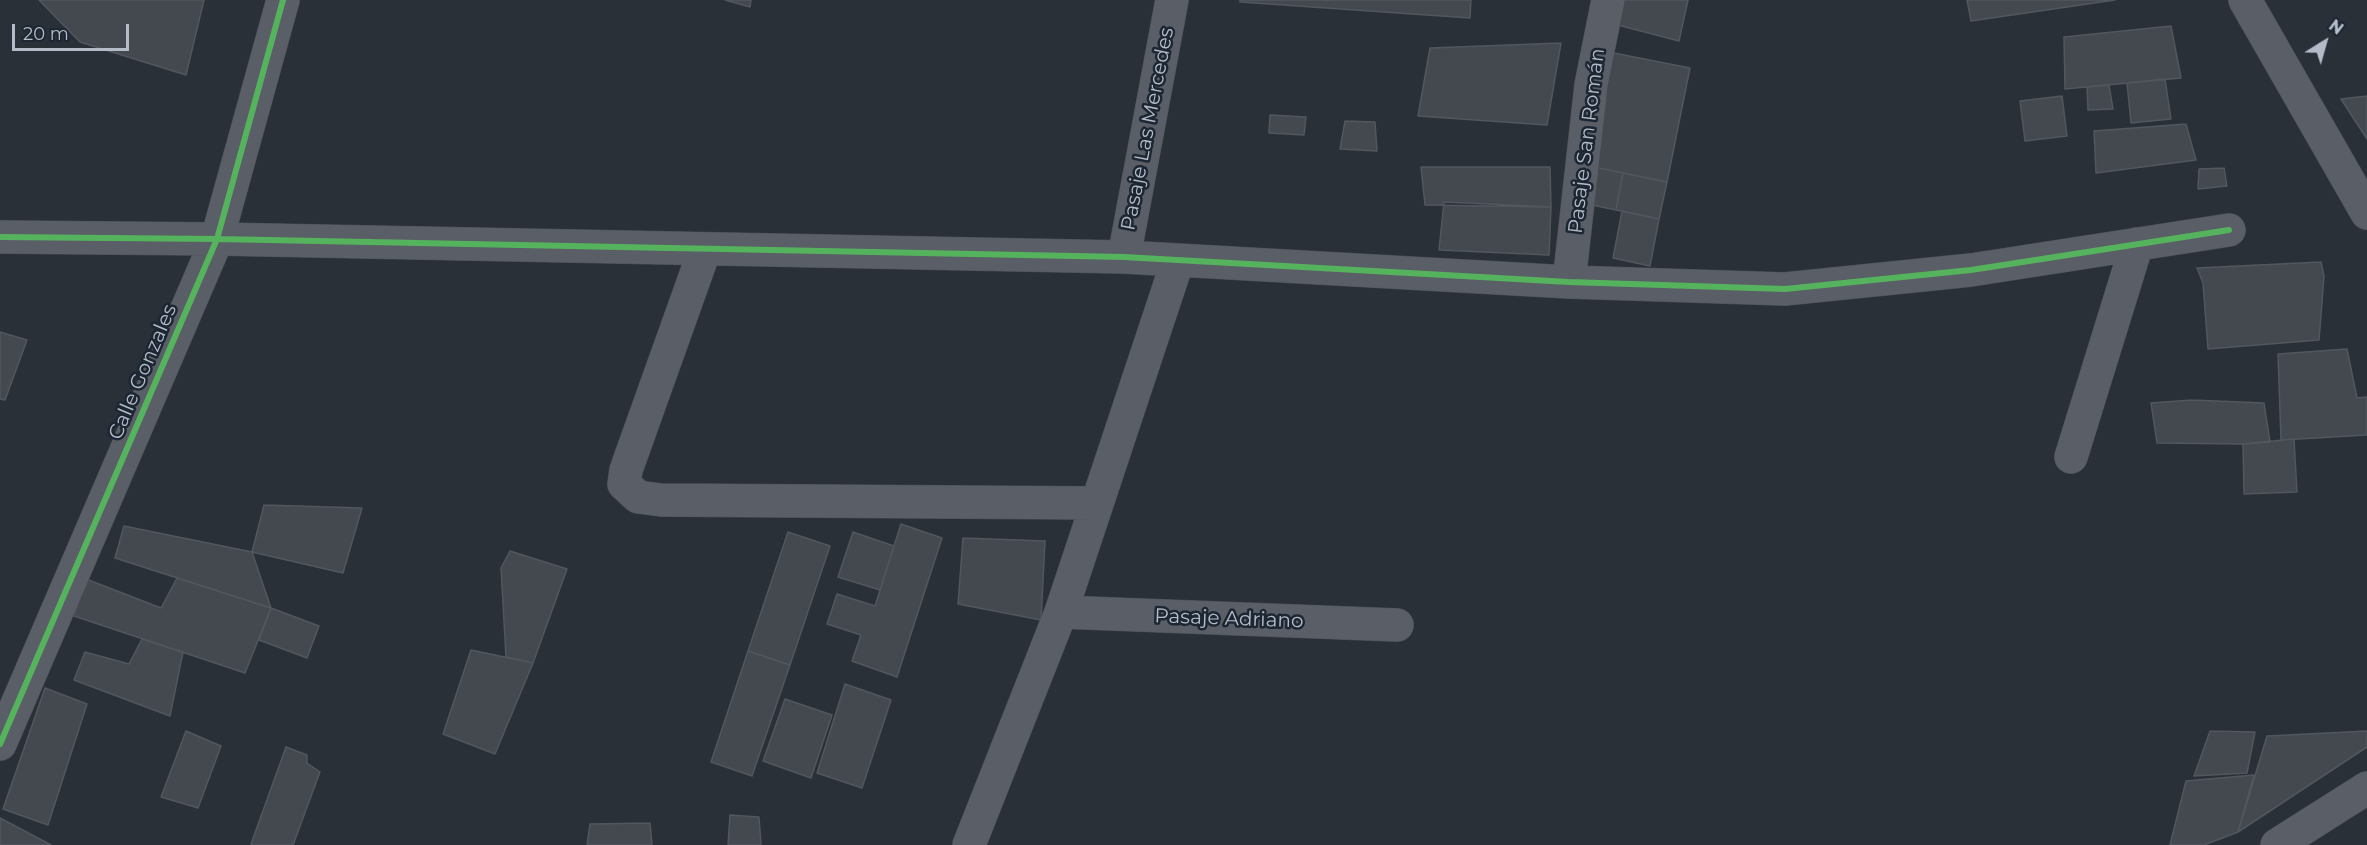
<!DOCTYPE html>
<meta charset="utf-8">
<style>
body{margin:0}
#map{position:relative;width:2367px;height:845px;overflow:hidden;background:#2a3038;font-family:Montserrat,sans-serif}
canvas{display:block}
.north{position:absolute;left:2295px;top:12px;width:60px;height:60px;-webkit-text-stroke:4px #1d2633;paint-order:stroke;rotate:37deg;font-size:16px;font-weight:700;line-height:24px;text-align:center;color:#b4bcc9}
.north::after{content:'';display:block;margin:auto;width:21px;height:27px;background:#b4bcc9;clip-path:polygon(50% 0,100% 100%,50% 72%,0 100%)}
.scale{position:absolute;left:12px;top:24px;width:117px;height:27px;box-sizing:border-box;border:3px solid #b4bcc9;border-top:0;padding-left:8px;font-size:18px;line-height:21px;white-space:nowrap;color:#b4bcc9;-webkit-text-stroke:4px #1d2633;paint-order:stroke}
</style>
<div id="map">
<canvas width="2367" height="845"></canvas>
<div class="north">N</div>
<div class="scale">20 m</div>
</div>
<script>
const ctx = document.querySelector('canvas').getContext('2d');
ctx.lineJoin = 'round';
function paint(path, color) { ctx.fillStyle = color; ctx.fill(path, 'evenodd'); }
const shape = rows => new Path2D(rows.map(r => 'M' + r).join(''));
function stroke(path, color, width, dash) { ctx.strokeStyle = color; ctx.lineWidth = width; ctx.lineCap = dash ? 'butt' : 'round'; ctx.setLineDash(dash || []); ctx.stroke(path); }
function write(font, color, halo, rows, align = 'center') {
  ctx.font = font + ' Montserrat,sans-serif'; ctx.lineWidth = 5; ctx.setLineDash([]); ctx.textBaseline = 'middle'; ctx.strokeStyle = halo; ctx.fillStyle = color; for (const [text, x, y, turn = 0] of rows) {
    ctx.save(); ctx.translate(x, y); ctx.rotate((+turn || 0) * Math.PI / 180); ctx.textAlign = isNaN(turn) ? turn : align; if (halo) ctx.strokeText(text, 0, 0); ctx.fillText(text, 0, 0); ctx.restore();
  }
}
const building = shape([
 [39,0,204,0,186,75,80,42,39,0],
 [725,0,751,0,750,7,725,0],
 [1240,0,1471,0,1470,18,1240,2,1240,0],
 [1615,0,1688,0,1679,41,1610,23,1615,0],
 [1967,0,2115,0,1971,21,1967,0],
 [2171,26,2181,78,2065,89,2064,37,2171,26],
 [1561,43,1547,125,1418,116,1430,48,1561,43],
 [1609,52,1690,68,1667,182,1589,166,1609,52],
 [2165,79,2171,119,2131,123,2127,83,2165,79],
 [2109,85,2113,109,2088,110,2087,87,2109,85],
 [2062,96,2067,136,2025,141,2020,101,2062,96],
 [2367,96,2367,139,2341,99,2367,96],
 [1270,115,1306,117,1304,135,1269,133,1270,115],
 [1345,121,1375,122,1377,151,1340,149,1345,121],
 [2186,124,2196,160,2096,173,2094,131,2186,124],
 [1589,166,1623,173,1616,210,1582,203,1589,166],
 [1421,167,1550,167,1551,207,1425,205,1421,167],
 [2224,168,2227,186,2198,189,2199,169,2224,168],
 [1623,173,1667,182,1659,219,1616,210,1623,173],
 [1444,202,1551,207,1549,255,1439,250,1444,202],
 [1622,211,1659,219,1650,266,1613,258,1622,211],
 [2321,262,2324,276,2319,340,2208,349,2203,283,2197,268,2321,262],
 [0,332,27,340,5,400,0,399,0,332],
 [2347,349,2357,398,2367,397,2367,435,2281,440,2278,354,2347,349],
 [2192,400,2264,403,2270,442,2243,444,2157,443,2151,403,2192,400],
 [2294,439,2297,492,2244,494,2243,444,2294,439],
 [264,505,362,508,343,573,252,552,264,505],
 [901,524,942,538,897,677,852,661,861,635,827,624,837,594,875,606,901,524],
 [124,526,252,552,271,608,115,558,124,526],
 [788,532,830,546,790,665,748,651,788,532],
 [853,532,894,546,880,590,838,577,853,532],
 [963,538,1045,541,1041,620,958,604,963,538],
 [510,551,567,569,533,663,506,657,501,568,510,551],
 [177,578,271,608,245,673,74,616,86,579,161,608,177,578],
 [271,608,319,626,307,658,259,640,271,608],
 [142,639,183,652,170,716,74,680,85,652,129,664,142,639],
 [471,650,533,663,495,754,443,734,471,650],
 [748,651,790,665,752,776,711,762,748,651],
 [845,684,891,700,862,788,817,773,845,684],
 [45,688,87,704,48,825,3,809,45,688],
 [785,699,832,715,811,778,763,761,785,699],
 [186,731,221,746,198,808,161,797,186,731],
 [2210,731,2255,732,2247,773,2194,776,2210,731],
 [2367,731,2367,747,2238,832,2267,736,2367,731],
 [286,747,307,755,307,763,320,772,293,845,253,845,251,844,286,747],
 [2254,775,2238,832,2204,845,2170,845,2186,781,2254,775],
 [730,815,759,817,761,845,728,845,730,815],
 [0,818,51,845,0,845,0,818],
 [650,823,652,845,587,845,590,824,650,823]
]);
const street = shape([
 [2245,0,2367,213],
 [0,237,217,239,1124,257,1569,282,1785,289,1971,270,2229,230],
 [705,249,626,470,624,484,638,497,661,500,1097,503],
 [1124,257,1172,0],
 [1569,282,1591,85,1608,0],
 [2071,457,2137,244],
 [1061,612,1397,625],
 [0,744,217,239,283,0],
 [969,845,1061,612,1178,260],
 [2277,845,2367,788]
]);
const cycleway = shape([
 [0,237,217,239,1124,257,1569,282,1785,289,1971,270,2229,230],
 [0,744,217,239,283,0]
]);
const streetNames = [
 ["Pasaje Las Mercedes",1148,129,-79],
 ["Pasaje San Román",1587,141,-83],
 ["Calle Gonzales",143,372,-67],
 ["Pasaje Adriano",1229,619,2]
];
paint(building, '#444950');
stroke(building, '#52575f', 1.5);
stroke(street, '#484c53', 34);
stroke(street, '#5a5e66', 33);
stroke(cycleway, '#56b35d', 6);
write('20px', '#b4bcc9', '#1d2633', streetNames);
</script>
